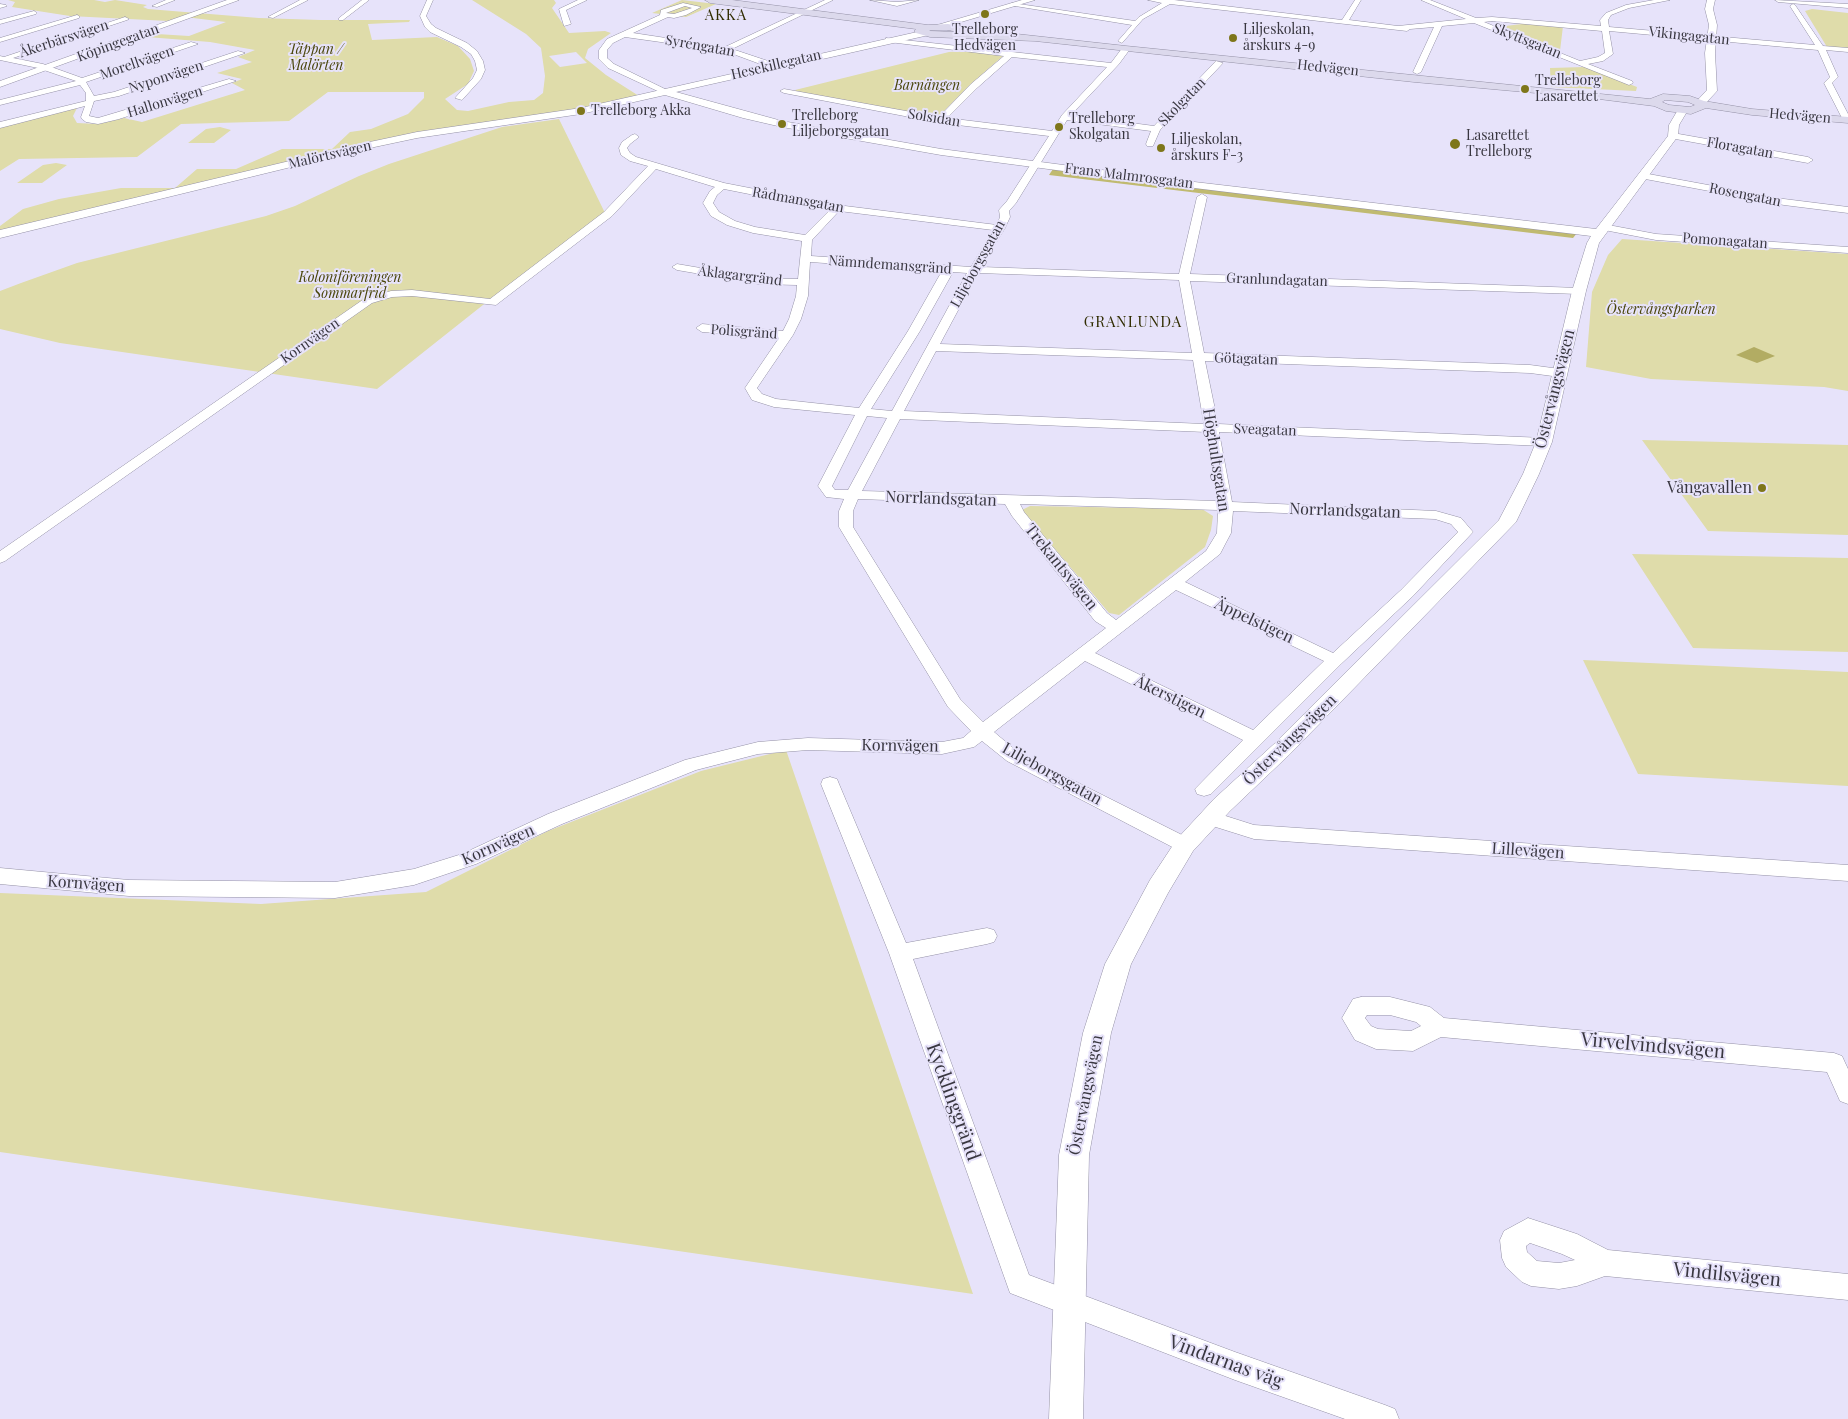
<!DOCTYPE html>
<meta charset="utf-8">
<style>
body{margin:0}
canvas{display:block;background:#e7e3fa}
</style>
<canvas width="1848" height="1419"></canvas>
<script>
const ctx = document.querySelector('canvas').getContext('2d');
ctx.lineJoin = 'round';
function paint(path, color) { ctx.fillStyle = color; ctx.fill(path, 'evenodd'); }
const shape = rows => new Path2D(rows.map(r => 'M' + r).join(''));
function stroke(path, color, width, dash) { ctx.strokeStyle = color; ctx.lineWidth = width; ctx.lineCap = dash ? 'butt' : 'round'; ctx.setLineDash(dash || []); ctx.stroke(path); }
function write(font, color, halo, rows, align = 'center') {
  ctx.font = font + ' "Playfair Display",serif'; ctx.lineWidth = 4; ctx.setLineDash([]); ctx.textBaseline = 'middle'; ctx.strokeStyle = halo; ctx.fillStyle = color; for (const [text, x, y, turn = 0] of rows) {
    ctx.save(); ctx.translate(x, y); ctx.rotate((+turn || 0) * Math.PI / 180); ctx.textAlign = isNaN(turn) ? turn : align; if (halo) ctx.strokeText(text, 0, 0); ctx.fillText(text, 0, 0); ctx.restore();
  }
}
const green = shape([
 [8,0,94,0,105,2,115,0,147,5,143,7,148,9,259,18,321,20,410,20,409,22,368,24,372,40,437,37,458,46,470,59,474,71,468,84,445,99,457,110,468,111,509,102,534,100,543,93,545,76,541,48,526,34,472,0,554,0,556,3,552,8,569,33,605,31,611,33,588,49,585,58,606,75,639,96,587,107,474,125,0,231,0,226,23,209,59,199,121,188,175,188,197,169,236,169,282,149,332,149,350,132,371,129,408,114,424,98,424,92,328,92,289,121,181,124,137,157,19,159,0,171,0,127,77,108,73,116,77,123,98,124,124,118,142,122,245,90,232,83,242,79,217,73,252,62,238,57,255,50,210,42,147,37,157,34,189,36,226,22,193,18,176,18,168,21,70,16,12,7,15,2],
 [576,52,587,63,560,67,549,56],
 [682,0,716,4,686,17,652,13],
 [1812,9,1848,13,1848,49,1827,47,1805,11],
 [1530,23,1563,26,1560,51,1497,27],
 [965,51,1003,56,971,84,940,115,934,117,798,93,795,90,949,52],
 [1585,67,1637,87,1636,91,1551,87,1550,68],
 [559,119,605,213,488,301,377,389,60,343,0,329,0,291,21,283,77,263,266,216,295,206,359,176,389,164,502,127],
 [220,127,231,130,214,143,188,143,206,129],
 [56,163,67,165,42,183,17,183,43,165],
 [1622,239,1848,254,1848,391,1824,387,1651,379,1586,367,1592,292,1608,255],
 [1642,440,1848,445,1848,535,1708,531],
 [1030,506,1202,509,1213,516,1211,530,1205,547,1119,615,1109,613,1022,510],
 [1632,554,1848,558,1848,652,1693,648],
 [1583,660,1848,672,1848,786,1638,774],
 [786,750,973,1294,0,1152,0,893,261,904,426,892,548,831,701,771]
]);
const forest = shape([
 [1053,169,1577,233,1573,238,1049,175]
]);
const water = shape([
 [1754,347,1775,356,1757,363,1736,355]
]);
const minor = shape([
 [166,0,175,0,157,7,152,6,166,0],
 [300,0,308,0,273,18,268,17,300,0],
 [362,0,369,0,343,20,339,20,339,18,362,0],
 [427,0,433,0,426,16,431,24,436,28,467,43,477,51,483,61,485,70,481,79,462,100,455,98,473,78,477,70,475,61,471,54,461,47,430,32,425,27,420,16,427,0],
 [578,0,587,0,566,10,571,24,564,26,559,9,578,0],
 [825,0,833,0,732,49,777,64,777,68,771,68,725,51,625,37,613,43,607,50,607,58,614,64,667,90,668,92,664,94,608,68,599,59,599,50,607,39,660,15,661,10,683,3,701,7,686,15,674,18,668,17,633,33,725,47,825,0],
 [685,6,692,8,674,14,666,13,685,6],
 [870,0,897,2,919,0,897,6,870,0],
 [1148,0,1174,0,1342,20,1355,0,1361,0,1349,20,1398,26,1466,19,1421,0,1430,0,1476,18,1492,17,1601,26,1600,20,1606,13,1626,5,1654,0,1670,0,1629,8,1611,15,1608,20,1609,27,1815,45,1790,6,1793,4,1795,5,1823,46,1848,48,1848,52,1826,50,1838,77,1832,83,1848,114,1848,122,1843,120,1824,83,1830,77,1818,50,1609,31,1613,54,1603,61,1588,64,1632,81,1633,83,1629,85,1474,23,1442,26,1421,72,1417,74,1413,72,1434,27,1410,29,1407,31,1170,4,1143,19,1122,43,1118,41,1132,25,1009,5,1012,3,1135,21,1139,17,1162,3,1148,0],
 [1492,21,1602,31,1605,53,1598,57,1580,61,1484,22,1492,21],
 [1775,0,1848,4,1848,8,1778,2,1775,0],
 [0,4,6,5,7,6,0,8,0,4],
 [34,11,37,13,36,14,0,24,0,20,34,11],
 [77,15,79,16,79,18,0,42,0,38,77,15],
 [125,17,129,19,127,20,13,58,43,64,82,78,191,42,198,44,86,82,94,96,114,92,238,51,245,53,119,96,94,101,89,116,98,118,229,79,236,81,119,119,98,124,86,122,82,119,81,117,85,106,0,128,0,122,86,101,86,93,80,85,0,105,0,100,76,81,38,68,0,60,0,56,4,57,125,17],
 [886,38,1111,63,1123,47,1129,47,1130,49,1119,64,1071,115,1154,126,1216,61,1223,63,1160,130,1153,146,1147,146,1146,144,1151,131,1067,120,1016,203,1009,211,1010,217,1005,228,981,267,1179,274,1197,197,1202,194,1207,197,1190,274,1579,288,1585,291,1579,294,1190,281,1204,353,1530,365,1560,369,1566,373,1560,377,1530,373,1205,361,1218,424,1544,438,1551,442,1544,446,1219,432,1232,502,1436,511,1461,518,1473,532,1413,596,1341,664,1211,794,1204,796,1197,794,1195,789,1243,740,1085,661,994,732,1019,753,1192,840,1195,845,1192,850,1185,852,1178,850,1007,761,982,741,974,747,942,754,808,750,758,754,696,770,562,824,476,864,414,885,335,898,129,896,0,884,0,868,129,880,335,882,414,869,462,854,548,814,685,760,758,742,808,738,942,742,963,738,971,731,948,707,839,527,839,511,844,499,826,497,818,486,855,415,774,407,752,400,745,388,779,338,702,332,696,328,702,324,783,331,789,319,796,296,797,285,759,284,677,270,672,267,677,264,759,278,798,279,802,241,753,233,727,225,711,216,703,203,710,191,715,187,656,169,612,216,496,305,412,296,392,297,372,303,5,561,0,563,0,551,364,299,391,291,412,290,490,299,604,212,648,166,630,161,621,155,619,148,622,142,632,135,635,134,639,137,630,144,627,148,630,153,636,157,724,183,837,205,997,225,1000,217,999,210,1007,201,1049,136,941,123,784,93,780,91,784,89,939,117,971,84,1004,56,889,42,885,40,886,38],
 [1012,57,1107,67,1062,115,1052,131,947,118,977,88,1012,57],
 [724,189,830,210,805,235,755,227,735,221,719,212,713,203,717,195,724,189],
 [839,211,993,230,971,267,811,256,812,240,839,211],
 [810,262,942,271,908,331,859,408,776,399,762,394,757,388,793,335,801,319,808,296,810,262],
 [953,272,967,273,892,411,871,409,920,331,953,272],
 [978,273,1179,280,1192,353,940,344,978,273],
 [936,351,1193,360,1204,424,904,411,936,351],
 [867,416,887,418,848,490,835,490,832,486,867,416],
 [900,419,1206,432,1218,501,862,491,900,419],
 [858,499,1005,504,1012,516,1095,621,1106,628,983,722,960,699,853,527,853,511,858,499],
 [1020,504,1218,510,1217,533,1206,551,1116,620,1107,613,1024,512,1020,504],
 [1233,511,1435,519,1451,524,1458,532,1401,590,1333,653,1185,582,1220,554,1231,533,1233,511],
 [1176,590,1324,661,1253,730,1095,653,1176,590],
 [1673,133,1808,157,1813,160,1808,163,1670,138,1669,136,1673,133],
 [1643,173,1784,199,1848,207,1848,213,1784,205,1640,178,1638,176,1643,173],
 [1603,224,1656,234,1848,247,1848,253,1656,240,1599,229,1598,227,1603,224],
 [830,777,837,779,839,784,906,943,987,928,994,930,997,936,994,942,987,944,913,959,1029,1275,1235,1352,1385,1405,1395,1409,1399,1419,1345,1419,1235,1380,1010,1293,889,953,821,784,823,779,830,777],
 [1210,811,1254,825,1848,865,1848,881,1254,839,1203,823,1200,818,1203,813,1210,811],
 [1361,997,1390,997,1430,1007,1444,1018,1834,1053,1842,1056,1848,1069,1848,1104,1840,1101,1827,1072,1441,1037,1413,1051,1376,1049,1355,1040,1342,1018,1353,999,1361,997],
 [1367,1015,1390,1015,1416,1022,1421,1026,1411,1031,1378,1029,1371,1026,1365,1018,1367,1015],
 [1528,1218,1577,1234,1608,1250,1848,1274,1848,1300,1605,1276,1577,1286,1559,1289,1531,1286,1522,1282,1506,1267,1502,1258,1500,1240,1504,1231,1528,1218],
 [1530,1243,1562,1254,1575,1260,1559,1263,1537,1261,1527,1252,1526,1246,1530,1243]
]);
const tertiary = shape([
 [227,0,239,0,0,87,0,81,227,0],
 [1022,0,1035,0,941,28,934,26,1022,0],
 [1707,0,1715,0,1713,9,1717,25,1715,53,1717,91,1704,105,1700,106,1695,103,1707,90,1705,53,1709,25,1705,9,1707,0],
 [926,30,929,31,929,35,676,92,782,121,941,149,1186,181,1596,229,1668,136,1669,125,1679,108,1683,107,1688,110,1679,125,1678,136,1599,243,1586,291,1552,442,1539,474,1516,522,1290,754,1230,811,1193,851,1168,893,1131,964,1111,1033,1089,1155,1083,1419,1049,1419,1059,1155,1083,1033,1105,964,1150,880,1177,839,1214,799,1274,744,1499,520,1523,474,1536,442,1572,291,1587,243,1591,236,1186,187,941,155,782,127,743,118,665,95,581,114,417,138,365,149,0,238,0,230,365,143,417,132,581,108,926,30]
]);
const secondary = shape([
 [705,0,732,0,928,25,948,24,971,29,1126,46,1650,99,1663,94,1690,96,1704,101,1752,109,1848,117,1848,123,1752,115,1706,108,1691,114,1666,111,1654,106,1591,98,1414,82,1035,41,930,37,916,33,914,31,916,29,710,3,705,0],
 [948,30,958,32,929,31,931,30,948,30],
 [1665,100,1688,102,1695,105,1690,107,1669,105,1662,102,1665,100]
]);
const markers = [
 [985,14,5,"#7e761a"],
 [1233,38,5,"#7e761a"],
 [1525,89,5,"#7e761a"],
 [581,111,5,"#7e761a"],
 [782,124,5,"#7e761a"],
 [1059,127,5,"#7e761a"],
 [1455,144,6,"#7e761a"],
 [1161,148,5,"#7e761a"],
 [1762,488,5,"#7e761a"]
];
const farPoinames = [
 ["Trelleborg",985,30,"center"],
 ["Hedvägen",985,46,"center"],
 ["Liljeskolan,",1243,30],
 ["årskurs 4-9",1243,46],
 ["Trelleborg",1535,81],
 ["Lasarettet",1535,97],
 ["Trelleborg Akka",591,111],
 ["Trelleborg",792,116],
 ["Liljeborgsgatan",792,132],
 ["Trelleborg",1069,119],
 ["Skolgatan",1069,135],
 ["Lasarettet",1466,136],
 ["Trelleborg",1466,152],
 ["Liljeskolan,",1171,140],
 ["årskurs F-3",1171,156]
];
const farStreetnames = [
 ["Vikingagatan",1689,36,6],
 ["Åkerbärsvägen",64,39,-18],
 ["Skyttsgatan",1527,41,22],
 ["Köpingegatan",118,43,-20],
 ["Syréngatan",700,46,10],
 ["Morellvägen",137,63,-19],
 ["Hesekillegatan",776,65,-13],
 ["Hedvägen",1328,68,6],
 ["Nyponvägen",166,77,-18],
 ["Hallonvägen",165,102,-17],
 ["Skolgatan",1182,102,-46],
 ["Hedvägen",1800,116,5],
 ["Solsidan",934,118,9],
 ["Floragatan",1740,148,10],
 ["Malörtsvägen",330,155,-13],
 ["Frans Malmrosgatan",1129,176,7],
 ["Rosengatan",1745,195,11],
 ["Rådmansgatan",798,200,10],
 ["Pomonagatan",1725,241,4],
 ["Liljeborgsgatan",978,264,-61],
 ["Nämndemansgränd",890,265,4],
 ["Åklagargränd",740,276,7],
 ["Granlundagatan",1277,280,2],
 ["Polisgränd",744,332,4],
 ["Kornvägen",310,341,-35],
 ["Götagatan",1246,359,2],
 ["Sveagatan",1265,430,2]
];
const farParknames = [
 ["Täppan /",316,50],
 ["Malörten",316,66],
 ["Barnängen",927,86],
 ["Koloniföreningen",350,278],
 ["Sommarfrid",350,294],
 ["Östervångsparken",1661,310]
];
const farNeighbourhoodnames = [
 ["AKKA",726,15],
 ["GRANLUNDA",1133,322]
];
const streetNames = [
 ["Östervångsvägen",1555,389,-76],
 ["Höghultsgatan",1216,460,81],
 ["Norrlandsgatan",941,499,2],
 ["Norrlandsgatan",1345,511,2],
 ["Trekantsvägen",1061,567,51],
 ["Äppelstigen",1254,621,25],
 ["Åkerstigen",1170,697,26],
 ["Östervångsvägen",1290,740,-44],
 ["Kornvägen",900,746,1],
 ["Liljeborgsgatan",1052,774,29],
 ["Kornvägen",498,845,-24],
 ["Lillevägen",1528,851,4],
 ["Kornvägen",86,884,4],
 ["Östervångsvägen",1086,1095,-79]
];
const poiNames = [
 ["Vångavallen",1752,488]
];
const nearStreetnames = [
 ["Virvelvindsvägen",1653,1046,5],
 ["Kycklinggränd",953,1102,70],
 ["Vindilsvägen",1727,1275,6],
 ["Vindarnas väg",1226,1362,20]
];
paint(green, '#dfdcaa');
paint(forest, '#c0ba70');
paint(water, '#b2ac63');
stroke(minor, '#9491a6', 1);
stroke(tertiary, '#9491a6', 1);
stroke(secondary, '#9491a6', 1);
paint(minor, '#fff');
paint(tertiary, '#fff');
paint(secondary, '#dcd9ec');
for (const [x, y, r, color] of markers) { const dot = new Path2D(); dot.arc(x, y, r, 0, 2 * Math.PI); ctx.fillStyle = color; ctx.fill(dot); stroke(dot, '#e7e3fa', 2); }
write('14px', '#393740', '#e7e3fa', farPoinames, 'left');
write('14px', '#393740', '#e7e3fa', farStreetnames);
write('italic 14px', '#4a460b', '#e7e3fa', farParknames);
ctx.letterSpacing = '1px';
write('15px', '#312d02', '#e7e3fa', farNeighbourhoodnames);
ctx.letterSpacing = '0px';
write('16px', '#393740', '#e7e3fa', streetNames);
write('16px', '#393740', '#e7e3fa', poiNames, 'right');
write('19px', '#393740', '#e7e3fa', nearStreetnames);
</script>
